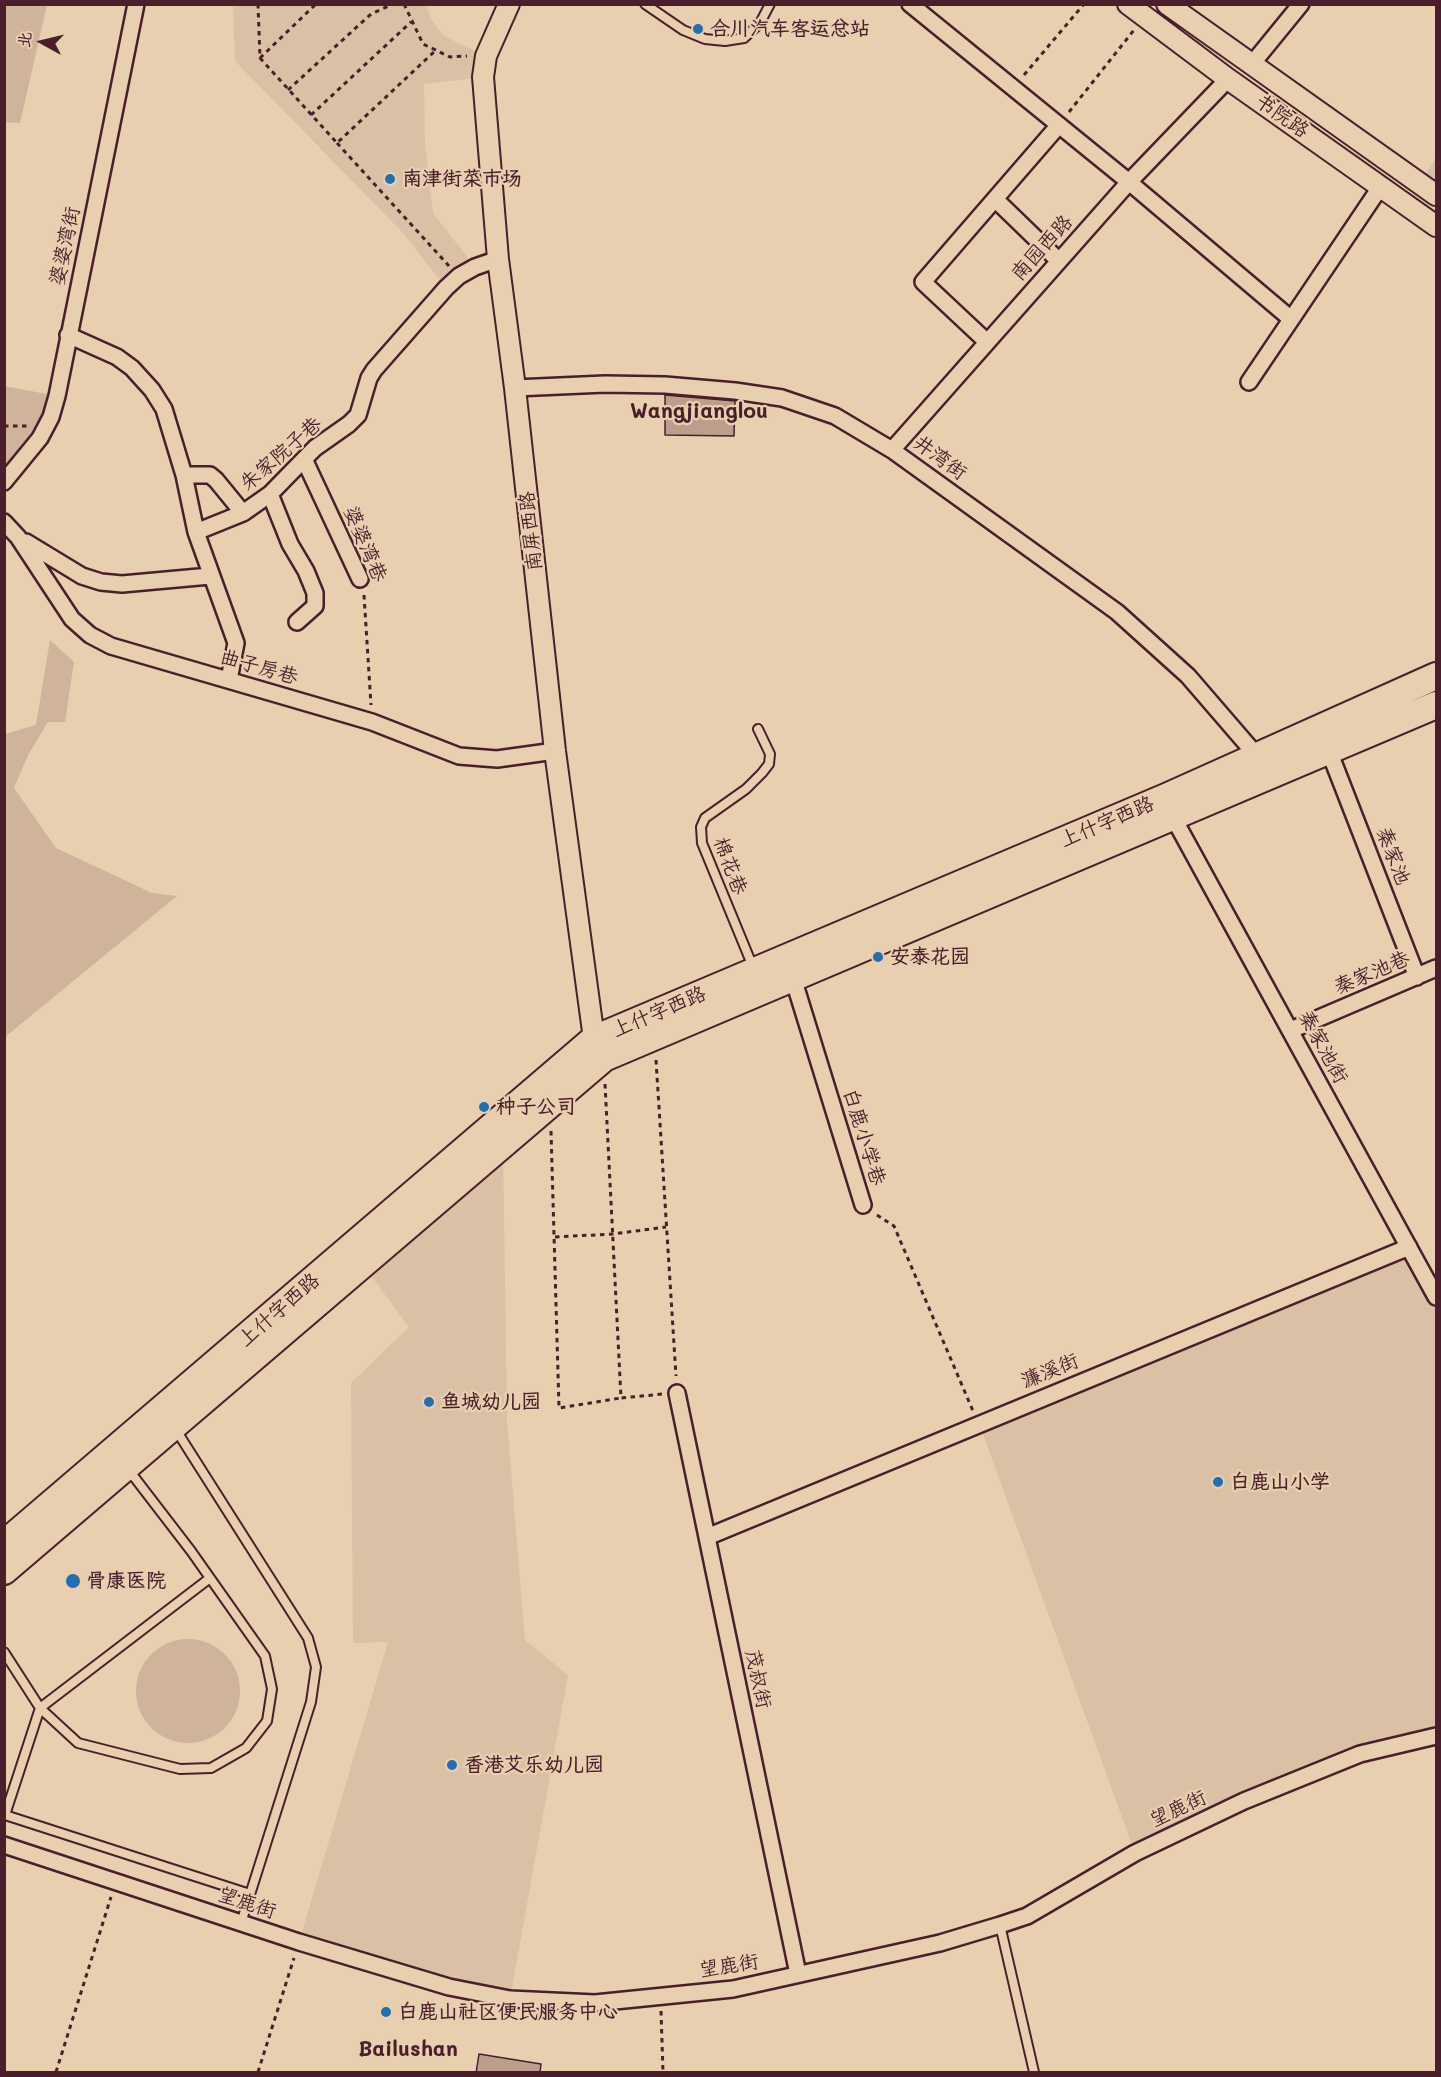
<!DOCTYPE html>
<meta charset="utf-8">
<style>
body{margin:0}
#map{position:relative;width:1441px;height:2077px;overflow:hidden;background:#e8cfb0;font-family:Mali,"LXGW WenKai TC",sans-serif}
canvas{display:block}
.frame{position:absolute;inset:0;border:6px solid #4a1f2b;pointer-events:none}
.north{position:absolute;left:12px;top:12px;width:60px;height:60px;-webkit-text-stroke:4px #e8cfb0;paint-order:stroke;rotate:278deg;font-size:16px;font-weight:700;line-height:24px;text-align:center;color:#4a1f2b}
.north::after{content:'';display:block;margin:auto;width:21px;height:27px;background:#4a1f2b;clip-path:polygon(50% 0,100% 100%,50% 72%,0 100%)}
</style>
<div id="map">
<canvas width="1441" height="2077"></canvas>
<div class="frame"></div>
<div class="north">北</div>
</div>
<script>
const ctx = document.querySelector('canvas').getContext('2d');
ctx.lineJoin = 'round';
function paint(path, color) { ctx.fillStyle = color; ctx.fill(path, 'evenodd'); }
const shape = rows => new Path2D(rows.map(r => 'M' + r).join(''));
function stroke(path, color, width, dash) { ctx.strokeStyle = color; ctx.lineWidth = width; ctx.lineCap = dash ? 'butt' : 'round'; ctx.setLineDash(dash || []); ctx.stroke(path); }
function write(font, color, halo, rows, align = 'center') {
  ctx.font = font + ' Mali,"LXGW WenKai TC",sans-serif'; ctx.lineWidth = 4.5; ctx.setLineDash([]); ctx.textBaseline = 'middle'; ctx.strokeStyle = halo; ctx.fillStyle = color; for (const [text, x, y, turn = 0] of rows) {
    ctx.save(); ctx.translate(x, y); ctx.rotate((+turn || 0) * Math.PI / 180); ctx.textAlign = isNaN(turn) ? turn : align; if (halo) ctx.strokeText(text, 0, 0); ctx.fillText(text, 0, 0); ctx.restore();
  }
}
const built = shape([
 [233,5,426,5,432,21,444,36,486,56,483,77,424,84,425,145,433,213,475,267,446,288,403,233,235,61],
 [1436,158,1436,195,1419,182],
 [503,1145,507,1420,525,1640,568,1675,510,1999,299,1942,388,1642,353,1643,351,1383,409,1327,363,1265],
 [1409,1247,1436,1297,1436,1736,1360,1754,1135,1853,979,1423]
]);
const green = shape([
 [4,5,47,5,20,123,5,122],
 [4,386,57,396,51,417,5,470],
 [50,640,74,662,65,722,48,722,28,755,14,788,56,848,152,893,177,896,5,1037,5,734,36,725],
 '136 1691a52 52 0 1 1 104 0a52 52 0 1 1-104 0Z'
]);
const building = shape([
 [665,395,735,401,734,436,665,435,665,395],
 [479,2054,541,2064,540,2073,476,2073,479,2054]
]);
const path = shape([
 [258,4,260,58,337,143,436,50],
 [404,4,423,44,450,57,467,56],
 [260,58,316,4],
 [1024,75,1084,4],
 [288,90,371,14,393,4],
 [1069,112,1134,30],
 [311,115,411,22],
 [337,143,449,266],
 [4,426,28,426],
 [364,595,371,705],
 [656,1060,676,1376],
 [605,1084,621,1398,663,1394],
 [551,1131,559,1408,621,1398],
 [877,1215,894,1226,973,1411],
 [555,1237,613,1234,666,1227],
 [661,2011,663,2072],
 [4,2072,6,2072],
 [56,2072,111,1897],
 [258,2072,294,1958]
]);
const lane = shape([
 [645,4,683,30,705,39,725,41,744,38,760,23,770,4],
 [753,967,702,843,701,827,705,818,746,789,762,773,769,764,770,754,758,729],
 [176,1430,308,1638,316,1667,311,1702,241,1923],
 [210,1578,40,1708,5,1815,250,1894],
 [4,1652,40,1708,78,1743,180,1769,211,1768,246,1748,267,1721,272,1689,265,1656,191,1551,128,1469],
 [1000,1925,1034,2072]
]);
const street = shape([
 [910,4,1129,182,1291,319],
 [1252,64,1301,4],
 [995,199,1059,261],
 [68,335,117,357,132,368,152,390,164,409,184,475,210,475,216,480,243,513,270,494,315,448,349,424,358,415,369,378,374,370,446,288,459,276,475,267,498,259],
 [987,342,923,282,1059,125],
 [1249,382,1381,186],
 [515,388,605,384,665,385,735,391,782,398,835,416,892,450,1117,612,1188,676,1257,756],
 [892,450,1129,182,1228,79],
 [304,459,360,579],
 [184,475,196,532,236,643,229,680],
 [4,482,40,438,51,417,57,396,136,4],
 [270,494,290,544,306,571,315,593,315,606,297,622],
 [4,522,18,537,72,619,90,635,111,646,372,722,459,756,497,759,555,751],
 [196,532,243,513],
 [26,542,82,576,101,582,122,584,210,576],
 [1329,751,1417,977],
 [1173,817,1436,1297],
 [793,978,863,1205],
 [1291,1030,1436,968],
 [677,1393,798,1974],
 [707,1537,1409,1247],
 [4,1845,299,1942,449,1987,510,1999,595,2003,733,1989,940,1943,1000,1925,1027,1916,1135,1853,1244,1801,1360,1754,1436,1736]
]);
const secondary = shape([
 [509,4,486,56,483,77,498,259,515,388,555,751,594,1039,600,1050],
 [1128,4,1228,79,1436,226],
 [1167,4,1436,195]
]);
const highway = shape([
 [4,1544,594,1039,1166,797,1436,676],
 [4,1571,604,1058,1436,705]
]);
const markers = [
 [698,29,6,"#1f6fb2"],
 [390,179,6,"#1f6fb2"],
 [878,957,6,"#1f6fb2"],
 [484,1107,6,"#1f6fb2"],
 [429,1402,6,"#1f6fb2"],
 [1218,1482,6,"#1f6fb2"],
 [73,1581,8,"#1f6fb2"],
 [452,1765,6,"#1f6fb2"],
 [386,2012,6,"#1f6fb2"]
];
const poiNames = [
 ["合川汽车客运总站",710,29],
 ["南津街菜市场",402,179],
 ["安泰花园",890,957],
 ["种子公司",496,1107],
 ["鱼城幼儿园",441,1402],
 ["白鹿山小学",1230,1482],
 ["骨康医院",86,1581],
 ["香港艾乐幼儿园",464,1765],
 ["白鹿山社区便民服务中心",398,2012]
];
const streetNames = [
 ["书院路",1282,116,35],
 ["婆婆湾街",65,246,-78],
 ["南园西路",1042,248,-48],
 ["朱家院子巷",281,454,-41],
 ["井湾街",940,458,36],
 ["南屏西路",531,531,-96],
 ["婆婆湾巷",365,544,67],
 ["曲子房巷",259,667,16],
 ["上什字西路",1107,822,-23],
 ["秦家池",1393,856,69],
 ["棉花巷",730,866,69],
 ["秦家池巷",1372,973,-23],
 ["上什字西路",659,1012,-23],
 ["秦家池街",1323,1047,61],
 ["白鹿小学巷",864,1137,73],
 ["上什字西路",279,1310,-41],
 ["濂溪街",1050,1371,-22],
 ["茂叔街",758,1679,78],
 ["望鹿街",1178,1809,-25],
 ["望鹿街",247,1903,18],
 ["望鹿街",729,1966,-9]
];
const neighbourhoodNames = [
 ["Wangjianglou",699,412],
 ["Bailushan",408,2050]
];
paint(built, '#dac0a5');
paint(green, '#cfb39a');
paint(building, '#bb9e8b');
stroke(building, '#4a1f2b', 1.5);
stroke(lane, '#4a1f2b', 12);
stroke(street, '#4a1f2b', 20);
stroke(secondary, '#4a1f2b', 24);
stroke(highway, '#4a1f2b', 30);
stroke(path, '#4a1f2b', 3, [4.5, 4.5]);
stroke(lane, '#e8cfb0', 8);
stroke(street, '#e8cfb0', 15);
stroke(secondary, '#e8cfb0', 20);
stroke(highway, '#e8cfb0', 26);
for (const [x, y, r, color] of markers) { const dot = new Path2D(); dot.arc(x, y, r, 0, 2 * Math.PI); ctx.fillStyle = color; ctx.fill(dot); stroke(dot, '#e8cfb0', 2); }
write('bold 20px', '#4a1f2b', '#e8cfb0', poiNames, 'left');
write('20px', '#4a1f2b', '#e8cfb0', streetNames);
write('bold 21px', '#4a1f2b', '#e8cfb0', neighbourhoodNames);
</script>
